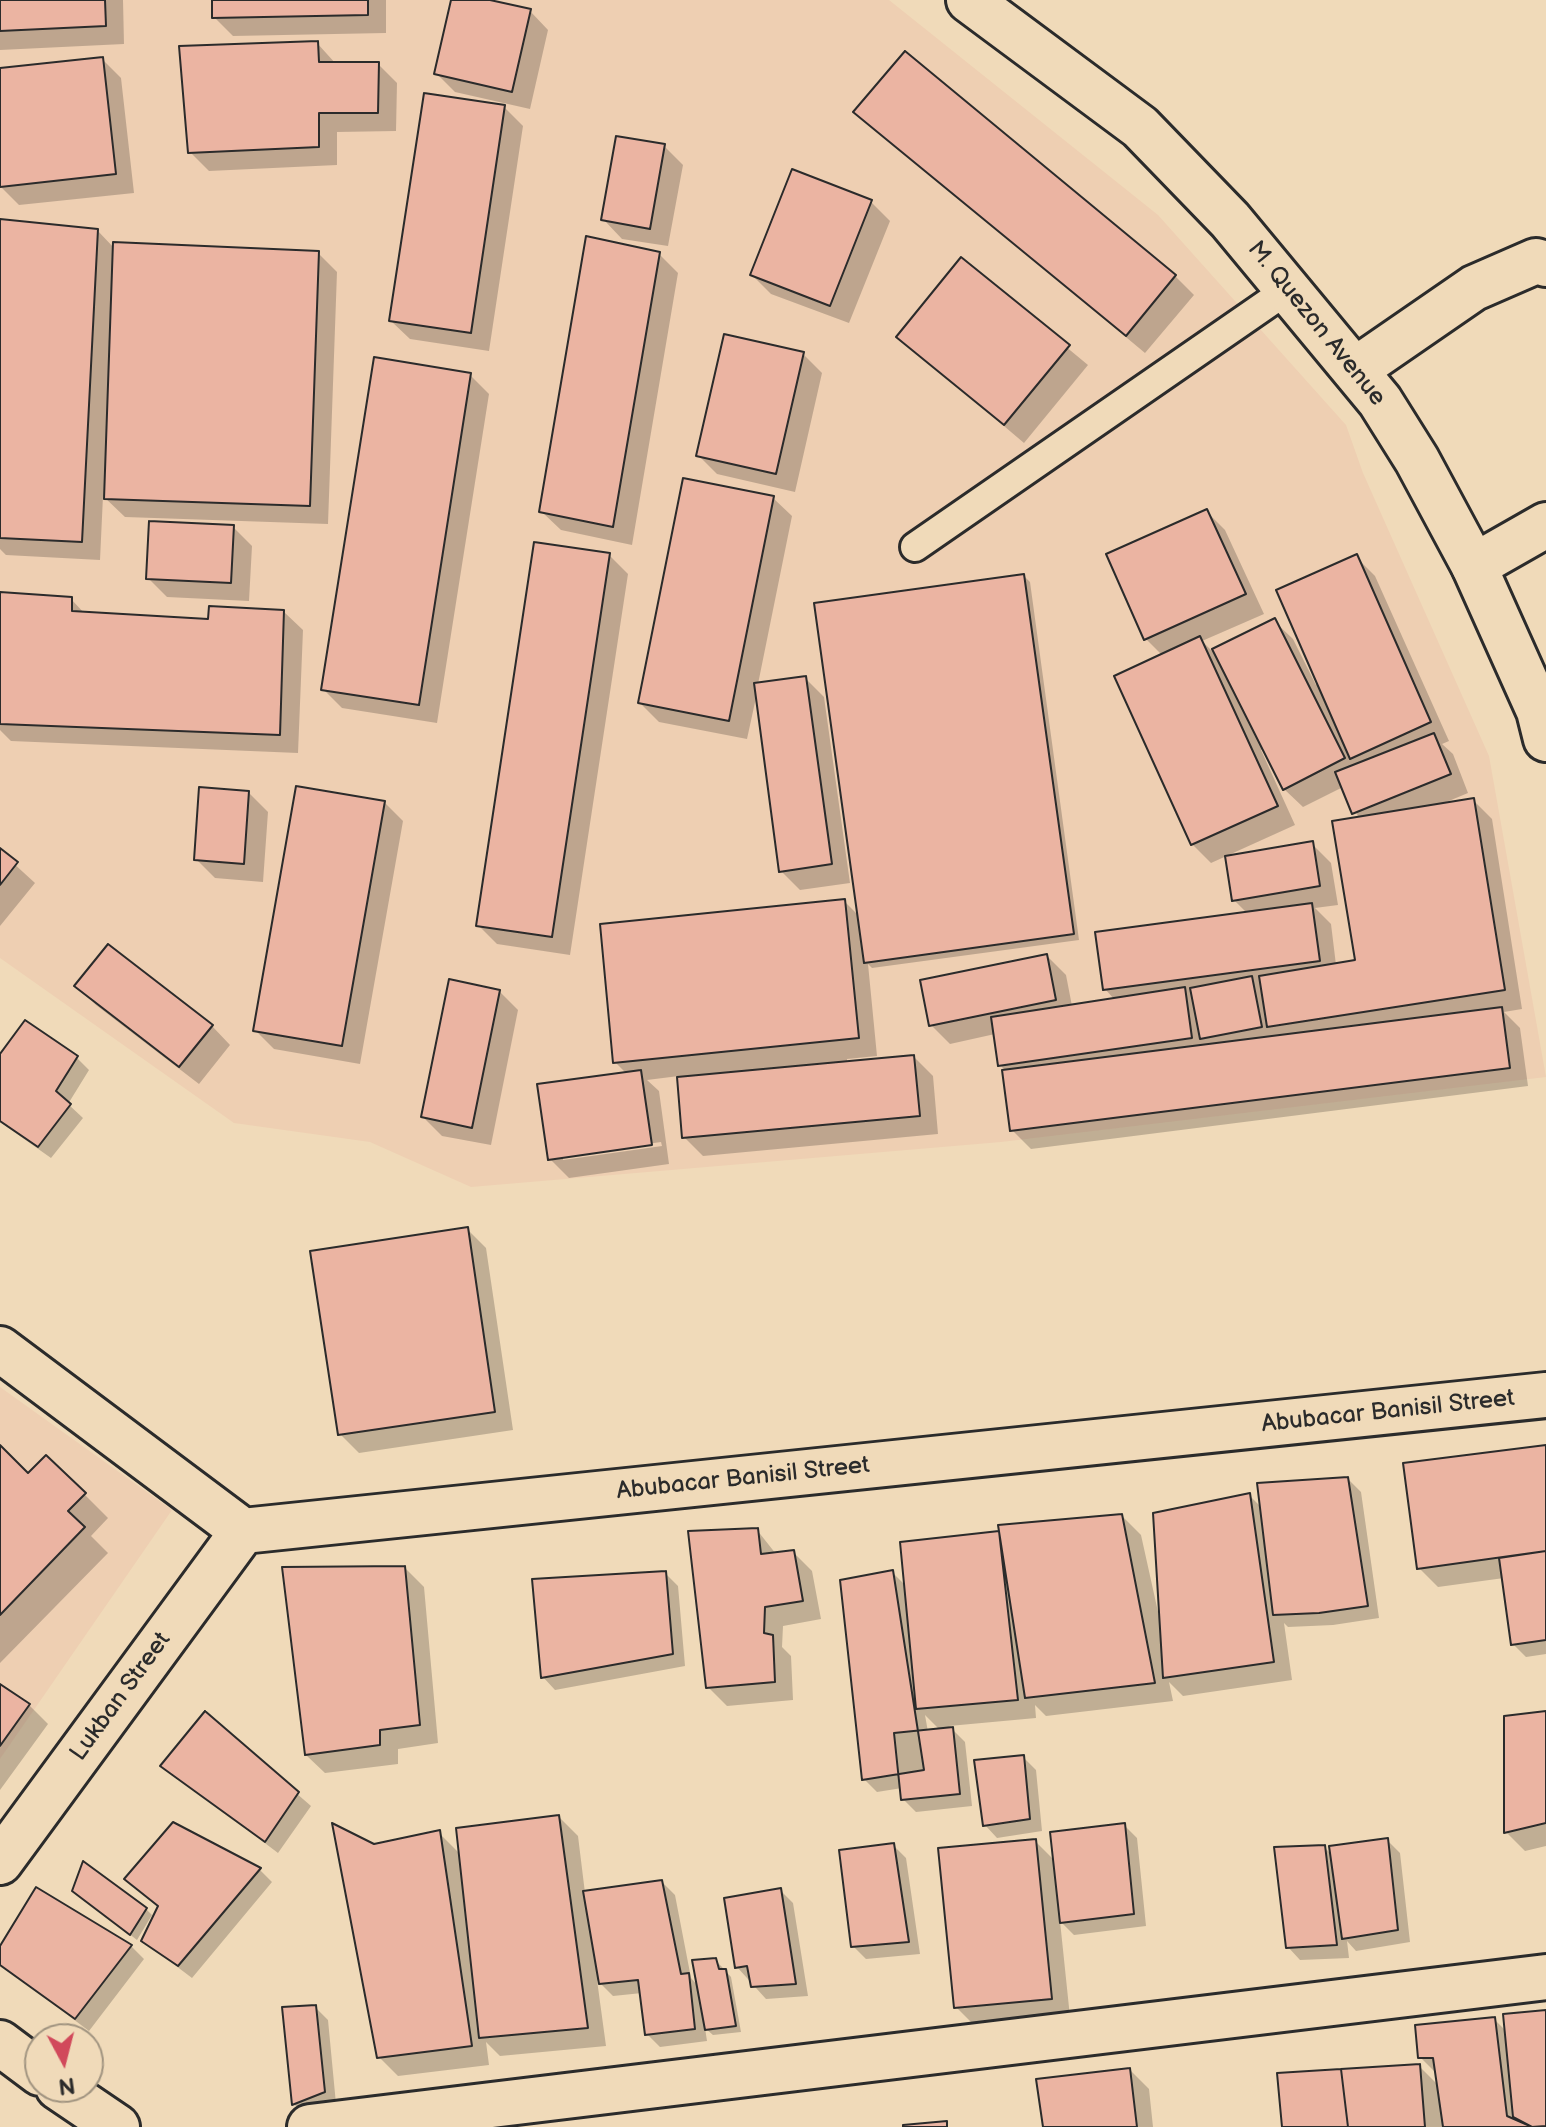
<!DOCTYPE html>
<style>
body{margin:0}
#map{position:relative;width:1546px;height:2127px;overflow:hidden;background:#f0dab9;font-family:"Balsamiq Sans",sans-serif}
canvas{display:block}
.north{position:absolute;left:24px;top:2023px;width:80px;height:80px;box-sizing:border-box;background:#f0dab9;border:2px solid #a19480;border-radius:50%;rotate:173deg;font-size:22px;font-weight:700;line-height:32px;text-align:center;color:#2b2b2b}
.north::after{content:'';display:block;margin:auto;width:28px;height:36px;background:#d1495b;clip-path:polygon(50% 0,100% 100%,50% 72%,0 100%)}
</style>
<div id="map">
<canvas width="1546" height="2127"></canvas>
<div class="north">N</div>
</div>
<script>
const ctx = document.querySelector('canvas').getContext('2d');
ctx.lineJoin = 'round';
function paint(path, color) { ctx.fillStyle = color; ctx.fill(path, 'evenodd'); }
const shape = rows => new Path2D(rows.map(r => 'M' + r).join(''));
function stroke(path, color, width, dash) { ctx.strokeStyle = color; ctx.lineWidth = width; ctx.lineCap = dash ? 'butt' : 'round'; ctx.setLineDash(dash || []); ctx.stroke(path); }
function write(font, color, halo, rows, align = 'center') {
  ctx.font = font + ' "Balsamiq Sans",sans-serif'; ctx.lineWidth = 6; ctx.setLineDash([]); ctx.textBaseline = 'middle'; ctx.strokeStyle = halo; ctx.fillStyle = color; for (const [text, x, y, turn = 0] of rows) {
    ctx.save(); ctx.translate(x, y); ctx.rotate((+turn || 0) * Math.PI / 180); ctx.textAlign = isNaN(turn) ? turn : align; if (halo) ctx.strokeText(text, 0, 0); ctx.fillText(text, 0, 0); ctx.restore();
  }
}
const built = shape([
 [0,0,889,0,1158,215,1346,425,1363,473,1489,756,1546,1077,1001,1142,471,1187,370,1142,234,1123,0,958],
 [0,1387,172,1510,0,1759]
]);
const shadow = shape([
 [0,0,123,0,124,44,0,50],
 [214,0,386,0,386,33,233,36,214,17],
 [453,0,481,0,530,11,548,30,530,109,455,92,436,73],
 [317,43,336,64,378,64,397,83,396,131,337,132,337,165,209,171,190,152],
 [102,59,121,78,134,193,19,205,0,186,0,70],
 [504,107,523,126,489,351,410,339,391,321],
 [856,112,1175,276,1194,295,1145,353],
 [664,146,683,165,668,246,622,239,604,220],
 [871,202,890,221,849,323,771,294,752,275],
 [0,221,97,230,115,249,318,253,337,272,328,524,125,517,103,496,100,560,6,555,0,549],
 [659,254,678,273,632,545,561,530,542,512],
 [961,260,1088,365,1024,443,899,337],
 [803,354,822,373,795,492,717,474,698,455],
 [470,375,489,394,437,723,342,708,323,689],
 [773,498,792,516,758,684,805,678,824,697,850,883,800,890,781,871,757,693,747,739,659,722,640,703],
 [1206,511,1225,530,1264,614,1202,641,1212,651,1274,621,1293,639,1316,685,1356,557,1375,576,1449,741,1442,744,1453,754,1468,793,1444,803,1473,800,1492,819,1522,1009,1504,1012,1520,1028,1528,1086,1031,1149,1012,1130,1005,1070,1000,1065,995,1034,950,1044,931,1025,1047,956,1066,975,1072,1006,1115,1000,1105,989,1248,914,1234,900,1312,844,1331,863,1338,905,1315,908,1331,924,1336,965,1357,962,1359,818,1343,787,1303,807,1284,789,1264,749,1261,750,1295,825,1211,863,1192,844,1163,656,1146,639,1108,555],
 [233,527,252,546,249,601,167,597,148,578],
 [609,555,628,574,570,955,497,944,478,925],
 [1024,576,1030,582,1079,940,872,968,868,964,877,1056,847,1059,847,1063,914,1057,933,1076,938,1134,703,1156,684,1137,679,1076,647,1080,659,1091,669,1164,569,1178,550,1159,627,1074,615,1062,844,901,860,917],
 [661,1142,662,1146,563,1160,563,1156],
 [0,594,71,599,85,614,210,621,284,612,303,630,298,753,11,741,0,730],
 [249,793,268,812,263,882,215,878,196,859],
 [384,802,403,821,360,1064,274,1049,255,1030],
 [0,851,35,883,0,926],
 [77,986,212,1026,230,1045,199,1084,96,1005],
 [499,991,518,1010,491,1145,442,1136,423,1117],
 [0,1057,76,1057,89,1070,68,1104,83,1118,51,1158,0,1122],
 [467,1229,486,1248,513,1430,359,1453,340,1434],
 [1546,1447,1546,1654,1526,1657,1513,1644,1504,1578,1438,1587,1419,1568],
 [0,1449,28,1475,84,1494,108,1518,91,1536,108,1553,0,1663],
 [1348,1479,1361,1492,1379,1618,1333,1625,1288,1627,1284,1623,1292,1680,1183,1696,1169,1682,1173,1701,1046,1716,1035,1705,1036,1718,949,1726,965,1742,972,1806,916,1812,903,1799,902,1788,877,1792,864,1779,892,1572,906,1586,902,1543,1122,1516,1141,1535,1162,1630,1249,1495,1262,1508],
 [925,1715,940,1730,928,1732],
 [757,1530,776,1554,793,1552,812,1571,821,1619,783,1626,782,1647,791,1656,793,1700,727,1706,708,1687],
 [405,1568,424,1587,438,1743,398,1749,398,1764,325,1773,306,1755],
 [665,1573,678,1586,685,1666,555,1690,543,1677],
 [0,1686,29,1705,48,1724,0,1790],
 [1546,1713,1546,1846,1525,1851,1506,1832],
 [205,1714,311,1806,278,1853,163,1766],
 [1023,1757,1036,1770,1042,1831,997,1838,985,1825],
 [559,1817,578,1836,585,1893,662,1882,675,1895,691,1978,698,1986,715,1960,721,1966,731,1977,741,2032,713,2035,705,2028,707,2041,660,2047,647,2034,642,1993,613,1996,597,1980,606,2046,500,2056,486,2042,489,2065,398,2076,379,2057,373,1846,439,1833,461,1855],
 [173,1824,260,1870,272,1882,192,1978,143,1941,160,1908,127,1879],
 [1124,1825,1137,1838,1146,1926,1074,1935,1060,1921,1070,2017,975,2026,956,2007,1035,1841,1055,1861],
 [1387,1840,1400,1853,1410,1942,1356,1951,1347,1941,1349,1958,1300,1960,1288,1947,1324,1847,1332,1855],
 [893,1845,906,1858,920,1954,866,1959,853,1946],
 [780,1890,793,1903,808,1996,766,1999,737,1967],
 [80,1896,146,1909,152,1915,137,1940],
 [131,1946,144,1959,89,2031,0,1964,0,1950],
 [315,2007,328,2020,336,2104,306,2116,294,2104],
 [1546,2012,1546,2127,1285,2127,1419,2066,1439,2086,1437,2074,1420,2057,1494,2019,1507,2032],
 [1130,2070,1149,2089,1153,2127,1045,2127]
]);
const building = shape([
 [0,0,105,0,106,26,0,31,0,0],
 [212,0,368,0,368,15,212,18,212,0],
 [451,0,490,0,531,9,512,92,434,74,451,0],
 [318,41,319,62,379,62,378,113,319,113,319,147,188,153,179,46,318,41],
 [905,51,1176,275,1126,336,853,112,905,51],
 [103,57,116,174,0,187,0,68,103,57],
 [424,93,505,105,471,333,389,321,424,93],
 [616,136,665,144,650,229,601,220,616,136],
 [792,169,872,200,830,306,750,275,792,169],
 [0,219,98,229,82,542,0,538,0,219],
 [586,236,660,252,613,527,539,512,586,236],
 [113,242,319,251,310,506,104,499,113,242],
 [961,257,1070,345,1004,425,896,337,961,257],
 [724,334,804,352,776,474,696,456,724,334],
 [374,357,471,373,419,705,321,690,374,357],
 [683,478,774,496,729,721,638,703,683,478],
 [1207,509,1246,594,1144,640,1106,554,1207,509],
 [149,521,234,525,231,583,146,579,149,521],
 [534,542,610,553,552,937,476,926,534,542],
 [1357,554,1431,722,1350,759,1276,590,1357,554],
 [1024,574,1074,934,864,963,814,603,1024,574],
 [0,592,72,597,72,611,208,619,209,606,284,610,280,735,0,724,0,592],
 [1275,618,1345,758,1283,790,1212,649,1275,618],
 [1200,636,1278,806,1191,845,1114,676,1200,636],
 [806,676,832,864,779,872,754,683,806,676],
 [1434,733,1451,774,1352,814,1335,772,1434,733],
 [296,786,385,801,342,1046,253,1031,296,786],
 [199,787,249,791,244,864,194,860,199,787],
 [1474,798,1505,990,1267,1027,1259,976,1355,960,1332,821,1474,798],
 [1313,841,1320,886,1232,901,1225,856,1313,841],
 [0,848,18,862,0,885,0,848],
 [845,899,859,1038,613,1063,600,924,845,899],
 [1312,903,1320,961,1103,990,1095,932,1312,903],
 [108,944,213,1025,179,1067,74,986,108,944],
 [1047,954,1056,1000,929,1026,920,980,1047,954],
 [1252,976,1262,1027,1200,1039,1190,988,1252,976],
 [449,979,500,990,472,1128,421,1117,449,979],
 [1185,987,1192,1038,998,1066,991,1017,1185,987],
 [1502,1007,1510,1068,1010,1131,1002,1070,1502,1007],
 [25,1020,78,1056,56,1091,71,1104,38,1147,0,1121,0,1054,25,1020],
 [914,1055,920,1116,682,1138,677,1077,914,1055],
 [641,1070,652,1145,548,1160,537,1084,641,1070],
 [468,1227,495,1412,338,1435,310,1251,468,1227],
 [0,1445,28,1473,46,1455,86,1493,68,1511,85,1527,0,1615,0,1445],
 [1546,1445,1546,1551,1417,1569,1403,1463,1546,1445],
 [1348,1477,1368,1606,1319,1613,1273,1615,1257,1483,1348,1477],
 [1250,1493,1274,1662,1163,1678,1153,1513,1250,1493],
 [1122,1514,1155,1683,1025,1698,998,1525,1122,1514],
 [758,1528,761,1554,794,1550,803,1601,765,1607,764,1633,773,1635,775,1682,706,1688,688,1531,758,1528],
 [999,1531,1018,1700,916,1709,900,1542,999,1531],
 [1546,1551,1546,1640,1511,1645,1499,1558,1546,1551],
 [405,1566,420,1725,380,1730,380,1745,305,1755,282,1567,405,1566],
 [893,1570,924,1770,862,1780,840,1580,893,1570],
 [666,1571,673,1654,541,1678,532,1579,666,1571],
 [0,1684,30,1704,0,1746,0,1684],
 [205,1711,299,1792,265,1842,160,1766,205,1711],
 [1546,1711,1546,1823,1504,1833,1504,1716,1546,1711],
 [953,1727,960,1794,901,1800,894,1733,953,1727],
 [1024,1755,1030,1819,983,1826,974,1760,1024,1755],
 [559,1815,588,2028,479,2038,456,1828,559,1815],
 [173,1822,261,1868,178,1966,141,1941,158,1906,124,1879,173,1822],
 [332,1823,374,1844,440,1830,472,2046,377,2058,332,1823],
 [1125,1823,1134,1914,1060,1923,1050,1832,1125,1823],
 [1388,1838,1398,1930,1342,1939,1329,1846,1388,1838],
 [1036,1839,1052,1999,954,2008,938,1848,1036,1839],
 [894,1843,909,1942,851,1947,839,1850,894,1843],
 [1325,1845,1337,1945,1286,1948,1274,1847,1325,1845],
 [83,1861,147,1908,130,1935,72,1891,83,1861],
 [662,1880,681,1974,689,1973,695,2029,645,2035,638,1980,599,1984,583,1891,662,1880],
 [36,1887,132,1945,75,2019,0,1965,0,1946,36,1887],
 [781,1888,796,1984,751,1987,747,1966,735,1968,724,1898,781,1888],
 [716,1958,719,1969,726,1969,736,2026,705,2030,692,1960,716,1958],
 [316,2005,325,2092,292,2105,282,2007,316,2005],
 [1546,2010,1546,2126,1532,2127,1513,2117,1503,2014,1546,2010],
 [1495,2017,1507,2116,1532,2127,1443,2127,1433,2058,1418,2058,1415,2025,1495,2017],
 [1420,2064,1425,2127,1348,2127,1341,2069,1420,2064],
 [1130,2068,1137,2127,1043,2127,1036,2079,1130,2068],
 [1341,2069,1348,2127,1282,2127,1277,2073,1341,2069],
 [947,2121,947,2127,903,2127,903,2125,947,2121]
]);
const lane = shape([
 [915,547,1290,288]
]);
const street = shape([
 [1355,370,1474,288,1536,261,1546,264],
 [1474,566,1546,525],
 [0,1349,243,1531,1546,1395],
 [0,1862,243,1531],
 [0,2043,40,2073],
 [58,2087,117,2127],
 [310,2127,1546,1977]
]);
const secondary = shape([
 [969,0,1140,127,1230,220,1380,401,1417,460,1474,566,1539,711,1546,739]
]);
const streetNames = [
 ["M. Quezon Avenue",1316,324,51],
 ["Abubacar Banisil Street",1388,1412,-6],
 ["Abubacar Banisil Street",743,1479,-6],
 ["Lukban Street",121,1697,-54]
];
paint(built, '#eecfb2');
paint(shadow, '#0003');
paint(building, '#ebb4a2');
stroke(building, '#2b2b2b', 2);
stroke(lane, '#2b2b2b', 34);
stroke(street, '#2b2b2b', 50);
stroke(secondary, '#2b2b2b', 50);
stroke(lane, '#f0dab9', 28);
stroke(street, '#f0dab9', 44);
stroke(secondary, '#f0dab9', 44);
write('24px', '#2b2b2b', '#f0dab9', streetNames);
</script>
